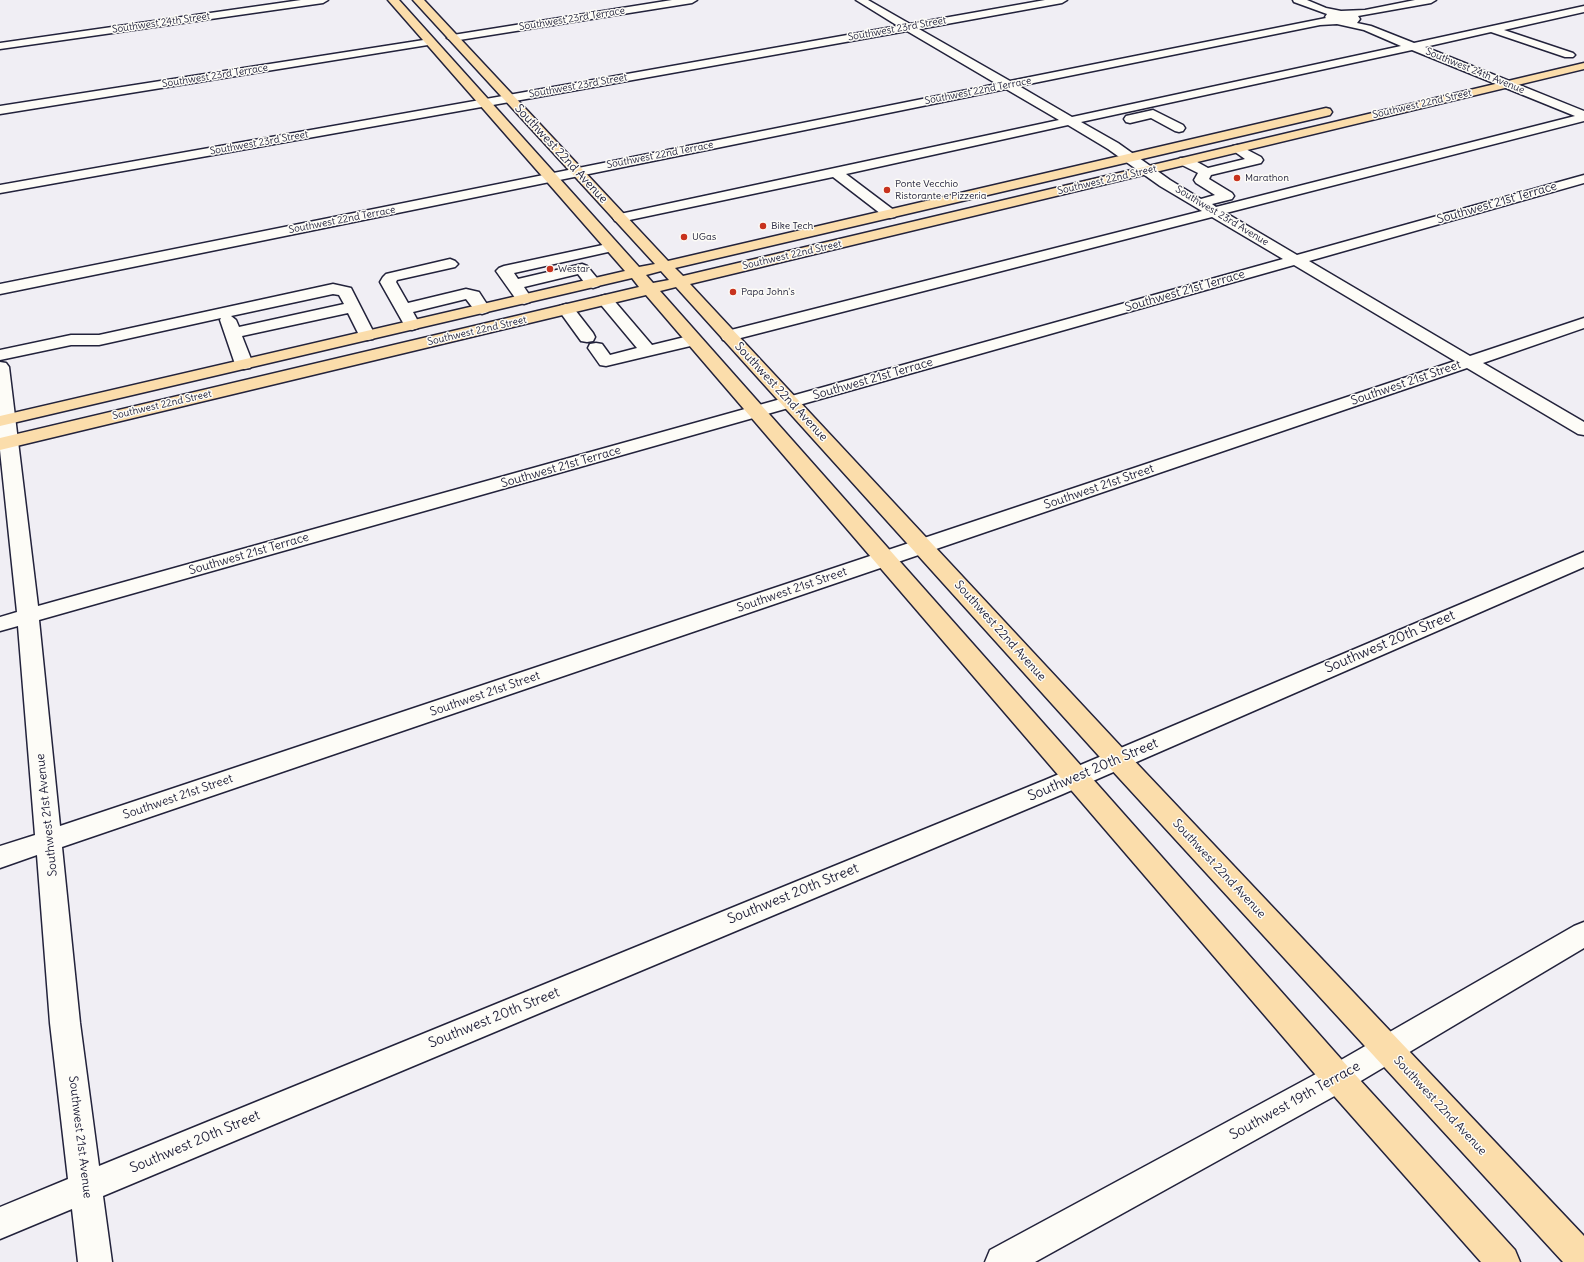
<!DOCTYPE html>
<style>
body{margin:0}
canvas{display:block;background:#f0eef4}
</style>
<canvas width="1584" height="1262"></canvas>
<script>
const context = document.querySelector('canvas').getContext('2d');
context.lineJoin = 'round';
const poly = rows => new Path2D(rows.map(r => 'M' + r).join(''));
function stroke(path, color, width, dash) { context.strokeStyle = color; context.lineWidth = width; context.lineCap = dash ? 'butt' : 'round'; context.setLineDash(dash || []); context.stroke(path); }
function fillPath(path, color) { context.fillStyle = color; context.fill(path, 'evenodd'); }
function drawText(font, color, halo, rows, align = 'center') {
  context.font = font + ' Delius,sans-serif'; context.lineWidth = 3; context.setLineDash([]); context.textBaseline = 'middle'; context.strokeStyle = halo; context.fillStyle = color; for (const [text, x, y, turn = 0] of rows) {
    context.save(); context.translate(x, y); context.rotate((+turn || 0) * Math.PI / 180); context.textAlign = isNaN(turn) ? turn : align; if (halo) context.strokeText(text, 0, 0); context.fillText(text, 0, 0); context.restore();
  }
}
const minor = poly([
 [301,0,328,0,323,3,0,49,0,43,301,0],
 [672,0,697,0,692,3,453,41,447,38,453,35,672,0],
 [856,0,868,0,910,24,1045,0,1067,0,1062,3,919,29,1010,81,1326,18,1325,17,1327,14,1294,2,1293,0,1307,0,1326,8,1341,11,1365,10,1415,0,1436,0,1431,3,1358,16,1360,19,1357,23,1371,26,1414,43,1584,6,1584,12,1504,30,1573,53,1575,55,1573,57,1565,57,1491,32,1425,47,1584,111,1584,121,1226,213,1297,255,1584,175,1584,183,1309,261,1470,356,1584,318,1584,328,1483,363,1584,422,1584,435,1578,434,1467,368,62,847,80,1023,99,1166,1045,780,1584,552,1584,567,1063,794,103,1196,112,1262,78,1262,72,1209,0,1239,0,1207,68,1179,50,1023,37,855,0,868,0,846,35,835,18,626,0,631,0,617,17,612,0,450,0,362,6,363,9,367,38,606,1283,259,1212,217,729,341,723,340,721,336,723,332,1202,211,1160,186,1108,149,1068,125,846,174,895,211,897,214,895,217,890,218,885,217,833,177,620,222,615,221,613,218,615,215,620,214,1059,120,1006,89,0,294,0,284,997,84,907,31,0,193,0,185,898,26,856,0],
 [1337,24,1364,30,1401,46,1072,117,1019,86,1320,25,1337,24],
 [1412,50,1575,116,1216,207,1212,204,1232,199,1234,196,1232,193,1209,179,1211,175,1261,163,1263,160,1261,157,1238,145,1233,146,1231,149,1245,159,1208,168,1190,158,1180,158,1178,161,1180,164,1198,173,1194,180,1196,183,1215,195,1201,199,1170,180,1118,143,1081,122,1412,50],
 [1294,265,1455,361,60,826,39,620,1294,265],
 [430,39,434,40,436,42,434,44,0,114,0,106,430,39],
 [1153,110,1183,125,1185,128,1183,131,1179,132,1175,131,1151,118,1130,123,1126,122,1124,119,1126,116,1153,110],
 [612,243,617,244,619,247,617,250,514,273,518,279,582,264,587,266,601,283,599,286,593,288,587,286,578,274,524,287,532,299,530,302,524,304,518,302,496,271,499,268,504,266,612,243],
 [450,259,455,261,458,264,455,267,397,280,396,282,408,303,466,289,479,292,490,309,488,312,482,314,476,312,466,299,413,312,420,325,418,328,412,330,406,328,380,282,383,277,386,274,450,259],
 [333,284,351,288,375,335,373,339,367,340,361,339,348,313,242,336,253,364,250,368,244,369,238,368,235,364,220,320,221,318,99,345,71,345,0,360,0,350,71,335,99,335,333,284],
 [333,294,339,295,344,304,239,327,236,320,231,316,333,294],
 [605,295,611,297,652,345,693,335,699,336,701,340,699,344,648,356,606,366,600,365,588,348,590,344,596,343,602,344,610,355,637,348,597,300,599,297,605,295],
 [566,304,572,306,593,333,595,337,593,341,587,342,581,341,560,312,558,309,560,306,566,304],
 [1584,922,1584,948,1349,1088,1035,1262,985,1262,990,1250,1327,1068,1574,926,1584,922]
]);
const major = poly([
 [388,0,399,0,639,267,655,264,413,0,424,0,668,261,1326,108,1330,109,1332,112,1330,115,1326,116,675,268,683,276,1584,63,1584,69,690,284,1126,752,1584,1236,1584,1262,1563,1262,1108,766,676,287,660,291,1349,1068,1515,1250,1520,1262,1481,1262,1327,1088,646,295,0,450,0,438,639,287,632,278,0,426,0,416,625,271,388,0],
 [661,271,669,280,653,283,646,275,661,271]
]);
const markers = [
 [1237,178,4,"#c8321e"],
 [887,190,4,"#c8321e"],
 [763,226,4,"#c8321e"],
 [684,237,4,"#c8321e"],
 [550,269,4,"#c8321e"],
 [733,292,4,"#c8321e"]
];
const farStreetnames = [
 ["Southwest 23rd Terrace",572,19,-9],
 ["Southwest 24th Street",161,23,-8],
 ["Southwest 23rd Street",897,29,-10],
 ["Southwest 24th Avenue",1475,71,22],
 ["Southwest 23rd Terrace",215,76,-9],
 ["Southwest 23rd Street",578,86,-10],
 ["Southwest 22nd Terrace",978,91,-11],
 ["Southwest 22nd Street",1422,104,-13],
 ["Southwest 23rd Street",259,143,-10],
 ["Southwest 22nd Terrace",660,155,-11],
 ["Southwest 22nd Street",1107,180,-13],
 ["Southwest 23rd Avenue",1222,216,31],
 ["Southwest 22nd Terrace",342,220,-11],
 ["Southwest 22nd Street",792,255,-13],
 ["Southwest 22nd Street",477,331,-13],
 ["Southwest 22nd Street",162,405,-13]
];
const farPoinames = [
 ["Marathon",1245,178],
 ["Ponte Vecchio",895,184],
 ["Ristorante e Pizzeria",895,196],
 ["Bike Tech",771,226],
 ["UGas",692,237],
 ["Westar",558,269],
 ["Papa John's",741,292]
];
const streetNames = [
 ["Southwest 22nd Avenue",561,154,47],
 ["Southwest 21st Terrace",1497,203,-16],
 ["Southwest 21st Terrace",1185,291,-16],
 ["Southwest 21st Terrace",873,379,-16],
 ["Southwest 21st Street",1406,383,-19],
 ["Southwest 22nd Avenue",781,392,47],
 ["Southwest 21st Terrace",561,467,-16],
 ["Southwest 21st Street",1099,487,-19],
 ["Southwest 21st Terrace",249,554,-16],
 ["Southwest 21st Street",792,590,-19],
 ["Southwest 22nd Avenue",1000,631,48],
 ["Southwest 21st Street",485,694,-19],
 ["Southwest 21st Street",178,797,-19],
 ["Southwest 21st Avenue",47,815,-96],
 ["Southwest 22nd Avenue",1219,869,47],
 ["Southwest 22nd Avenue",1440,1106,47],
 ["Southwest 21st Avenue",80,1137,83]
];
const nearStreetnames = [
 ["Southwest 20th Street",1390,642,-23],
 ["Southwest 20th Street",1093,770,-23],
 ["Southwest 20th Street",793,894,-22],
 ["Southwest 20th Street",494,1018,-22],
 ["Southwest 19th Terrace",1295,1101,-29],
 ["Southwest 20th Street",195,1142,-23]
];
stroke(minor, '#22223b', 3);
stroke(major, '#22223b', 3);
fillPath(minor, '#fdfcf7');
fillPath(major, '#fbddab');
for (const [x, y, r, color] of markers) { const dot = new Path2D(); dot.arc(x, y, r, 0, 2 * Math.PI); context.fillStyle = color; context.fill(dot); stroke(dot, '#fdfcf7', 1.5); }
drawText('10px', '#22223b', '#fdfcf7', farStreetnames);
drawText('10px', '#22223b', '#fdfcf7', farPoinames, 'left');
drawText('12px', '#22223b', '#fdfcf7', streetNames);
drawText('14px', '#22223b', '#fdfcf7', nearStreetnames);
</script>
